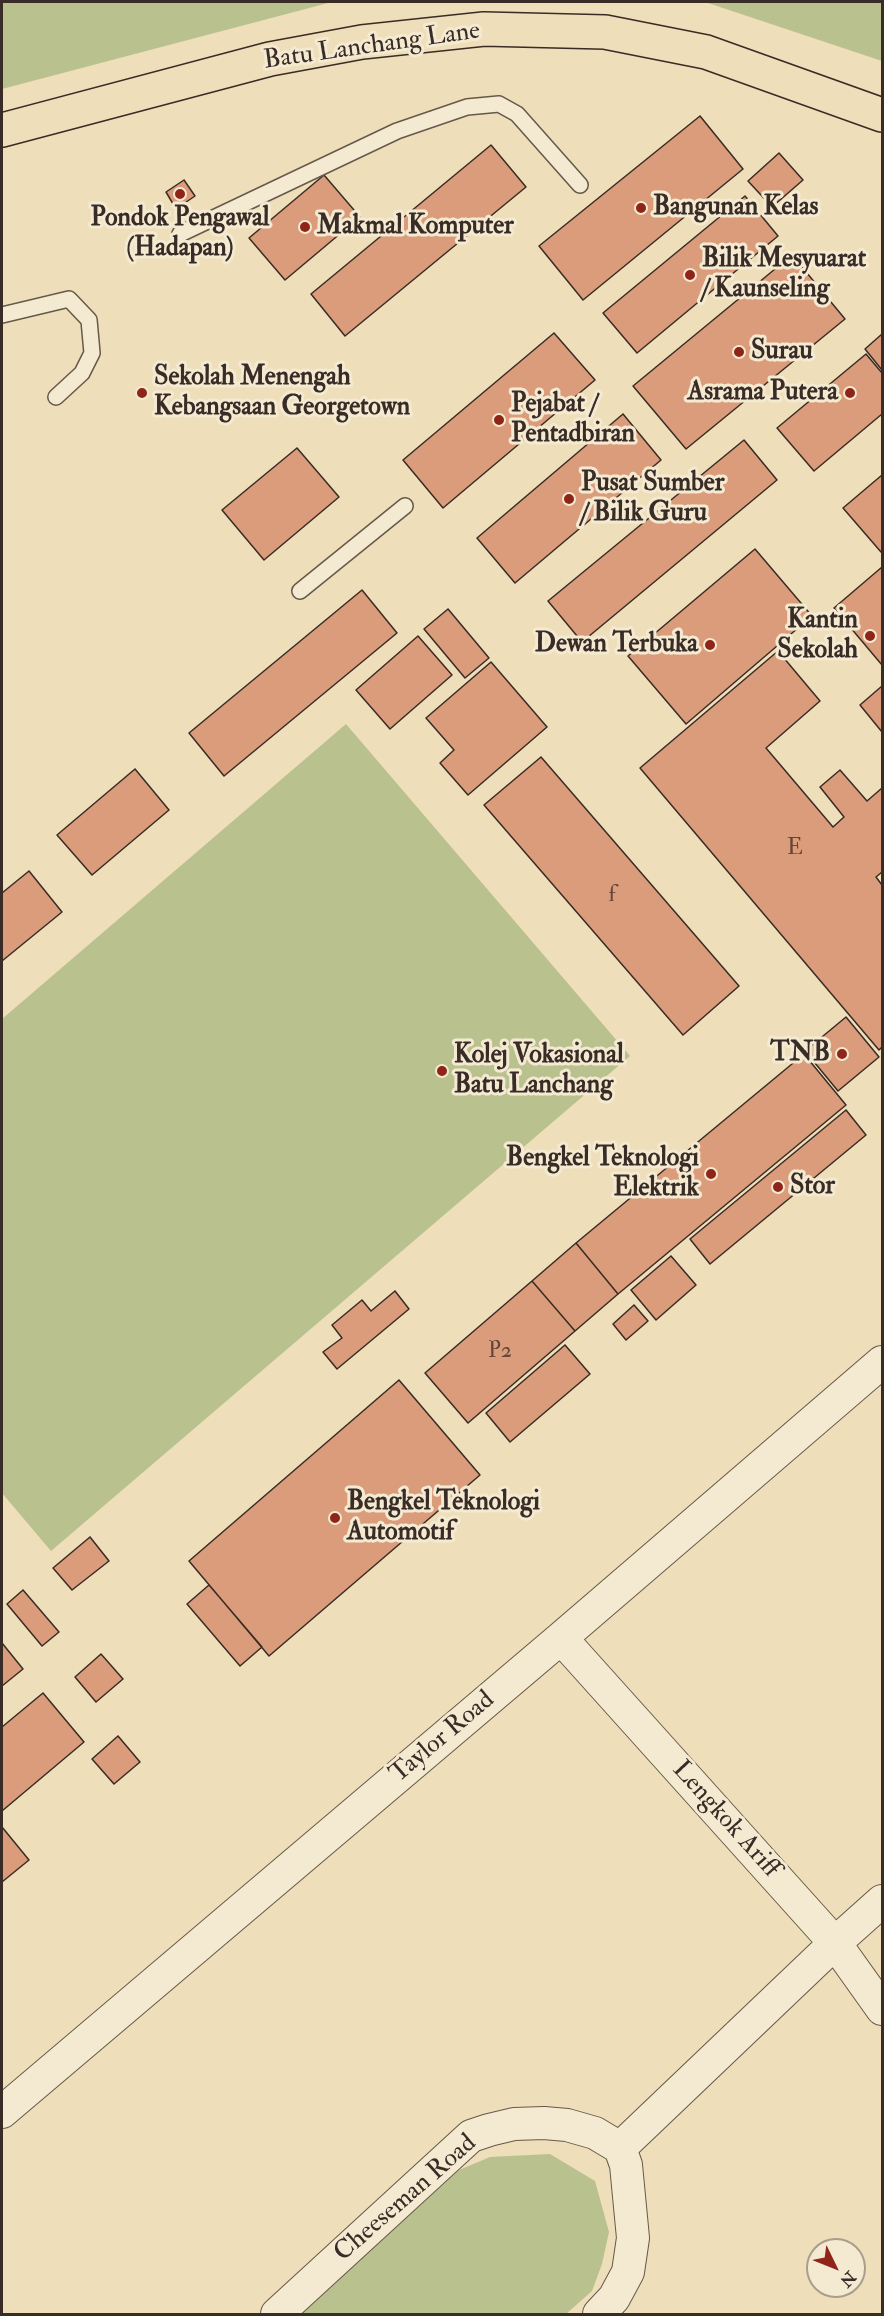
<!DOCTYPE html>
<style>
body{margin:0}
#map{position:relative;width:884px;height:2316px;overflow:hidden;background:#eedeb9;font-family:"IM FELL Double Pica",serif}
canvas{display:block}
.frame{position:absolute;inset:0;border:3px solid #392b25;pointer-events:none}
.north{position:absolute;left:806px;top:2238px;width:60px;height:60px;box-sizing:border-box;background:#f4ead2;border:2px solid #a99e8d;border-radius:50%;rotate:133deg;font-size:16px;font-weight:700;line-height:24px;text-align:center;color:#392b25}
.north::after{content:'';display:block;margin:auto;width:21px;height:27px;background:#8f2418;clip-path:polygon(50% 0,100% 100%,50% 72%,0 100%)}
</style>
<div id="map">
<canvas width="884" height="2316"></canvas>
<div class="frame"></div>
<div class="north">N</div>
</div>
<script>
const context = document.querySelector('canvas').getContext('2d');
context.lineJoin = 'round';
function fillPath(path, color) { context.fillStyle = color; context.fill(path, 'evenodd'); }
const poly = rows => new Path2D(rows.map(r => 'M' + r).join(''));
function stroke(path, color, width, dash) { context.strokeStyle = color; context.lineWidth = width; context.lineCap = dash ? 'butt' : 'round'; context.setLineDash(dash || []); context.stroke(path); }
function drawText(font, color, halo, rows, align = 'center') {
  context.font = font + ' "IM FELL Double Pica",serif'; context.lineWidth = 6; context.setLineDash([]); context.textBaseline = 'middle'; context.strokeStyle = halo; context.fillStyle = color; for (const [text, x, y, turn = 0] of rows) {
    context.save(); context.translate(x, y); context.rotate((+turn || 0) * Math.PI / 180); context.textAlign = isNaN(turn) ? turn : align; if (halo) context.strokeText(text, 0, 0); context.fillText(text, 0, 0); context.restore();
  }
}
const green = poly([
 [2,2,332,2,2,89],
 [705,2,882,2,882,61],
 [346,724,630,1056,51,1551,2,1493,2,1019],
 [550,2154,595,2181,609,2232,602,2264,592,2291,566,2314,301,2314,459,2170,490,2157]
]);
const building = poly([
 [700,116,743,169,583,300,539,246,700,116],
 [491,145,526,187,345,336,311,294,491,145],
 [779,153,803,180,772,207,748,181,779,153],
 [324,175,360,217,285,280,249,238,324,175],
 [184,180,195,196,176,209,166,192,184,180],
 [745,196,778,236,637,353,603,313,745,196],
 [792,255,845,319,686,449,633,386,792,255],
 [554,333,595,380,443,508,403,460,554,333],
 [882,334,882,370,865,349,882,334],
 [866,354,882,373,882,414,814,471,777,428,866,354],
 [623,414,661,460,515,583,477,538,623,414],
 [744,440,777,480,582,642,548,601,744,440],
 [297,448,339,497,264,560,222,510,297,448],
 [882,475,882,551,881,552,843,508,882,475],
 [755,549,812,616,686,724,628,656,755,549],
 [882,567,882,665,834,608,882,567],
 [362,590,397,633,224,776,189,733,362,590],
 [448,609,489,658,465,678,424,629,448,609],
 [418,636,452,675,390,729,356,690,418,636],
 [778,651,820,701,766,748,833,827,844,817,820,787,840,770,867,801,882,788,882,872,876,877,882,885,882,1047,879,1050,640,768,778,651],
 [491,662,547,727,468,795,440,763,454,750,426,718,491,662],
 [882,686,882,732,860,705,882,686],
 [541,757,739,986,683,1035,484,805,541,757],
 [135,769,169,810,92,875,57,835,135,769],
 [29,871,62,912,2,961,2,893,29,871],
 [846,1017,879,1057,838,1091,805,1051,846,1017],
 [804,1054,846,1105,618,1294,576,1243,804,1054],
 [846,1110,866,1135,710,1264,690,1239,846,1110],
 [576,1243,618,1294,575,1331,532,1281,576,1243],
 [671,1256,696,1285,656,1320,631,1290,671,1256],
 [532,1281,575,1331,468,1423,425,1373,532,1281],
 [395,1291,409,1309,337,1369,323,1352,342,1338,332,1325,362,1300,371,1311,395,1291],
 [634,1305,648,1321,626,1340,613,1324,634,1305],
 [565,1345,590,1374,510,1442,486,1413,565,1345],
 [399,1380,480,1475,269,1656,189,1561,399,1380],
 [90,1537,109,1561,72,1590,53,1568,90,1537],
 [209,1585,262,1647,240,1666,187,1604,209,1585],
 [23,1590,59,1632,42,1646,7,1604,23,1590],
 [2,1643,23,1669,2,1686,2,1643],
 [101,1654,123,1679,96,1702,75,1677,101,1654],
 [43,1693,84,1742,2,1811,2,1727,43,1693],
 [118,1736,140,1762,114,1784,92,1759,118,1736],
 [2,1827,29,1860,2,1882,2,1827]
]);
const service = poly([
 [180,234,397,131,467,107,499,104,517,114,580,185],
 [2,315,69,299,89,320,92,353,82,373,56,397],
 [300,591,405,506]
]);
const minor = poly([
 [561,1638,835,1943,882,2009],
 [2,2112,561,1638,882,1362],
 [620,2148,835,1943,882,1901],
 [277,2314,471,2136,489,2130,514,2124,544,2123,567,2125,595,2133,620,2148,626,2165,633,2238,628,2272,614,2298,599,2314]
]);
const primary = poly([
 [2,130,270,59,362,42,484,29,605,32,706,52,882,115]
]);
const markers = [
 [180,194,6,"#8f2418"],
 [641,208,6,"#8f2418"],
 [305,227,6,"#8f2418"],
 [690,275,6,"#8f2418"],
 [739,352,6,"#8f2418"],
 [142,393,6,"#8f2418"],
 [850,393,6,"#8f2418"],
 [499,420,6,"#8f2418"],
 [569,499,6,"#8f2418"],
 [870,636,6,"#8f2418"],
 [710,645,6,"#8f2418"],
 [842,1054,6,"#8f2418"],
 [442,1071,6,"#8f2418"],
 [711,1174,6,"#8f2418"],
 [778,1187,6,"#8f2418"],
 [335,1518,6,"#8f2418"]
];
const numberNames = [
 ["E",795,849],
 ["f",612,896],
 ["P2",500,1352]
];
const streetNames = [
 ["Batu Lanchang Lane",372,47,-8],
 ["Taylor Road",443,1738,-40],
 ["Lengkok Ariff",725,1820,48],
 ["Cheeseman Road",406,2199,-41]
];
const poiNames = [
 ["Bangunan Kelas",653,208],
 ["Pondok Pengawal",180,219,"center"],
 ["(Hadapan)",180,249,"center"],
 ["Makmal Komputer",317,227],
 ["Bilik Mesyuarat",702,260],
 ["/ Kaunseling",702,290],
 ["Surau",751,352],
 ["Sekolah Menengah",154,378],
 ["Kebangsaan Georgetown",154,408],
 ["Asrama Putera",838,393,"right"],
 ["Pejabat /",511,405],
 ["Pentadbiran",511,435],
 ["Pusat Sumber",581,484],
 ["/ Bilik Guru",581,514],
 ["Kantin",858,621,"right"],
 ["Sekolah",858,651,"right"],
 ["Dewan Terbuka",698,645,"right"],
 ["TNB",830,1054,"right"],
 ["Kolej Vokasional",454,1056],
 ["Batu Lanchang",454,1086],
 ["Bengkel Teknologi",699,1159,"right"],
 ["Elektrik",699,1189,"right"],
 ["Stor",790,1187],
 ["Bengkel Teknologi",347,1503],
 ["Automotif",347,1533]
];
fillPath(green, '#b9c18f');
fillPath(building, '#db9c7b');
stroke(building, '#392b25', 1.5);
stroke(service, '#66584a', 18);
stroke(minor, '#66584a', 34);
stroke(primary, '#392b25', 36);
stroke(service, '#f4ead2', 15);
stroke(minor, '#f4ead2', 32);
stroke(primary, '#eedeb9', 33);
for (const [x, y, r, color] of markers) { const dot = new Path2D(); dot.arc(x, y, r, 0, 2 * Math.PI); context.fillStyle = color; context.fill(dot); stroke(dot, '#f4ead2', 2); }
drawText('22px', '#62473a', null, numberNames);
drawText('26px', '#392b25', '#f4ead2', streetNames);
drawText('bold 26px', '#392b25', '#f4ead2', poiNames, 'left');
</script>
